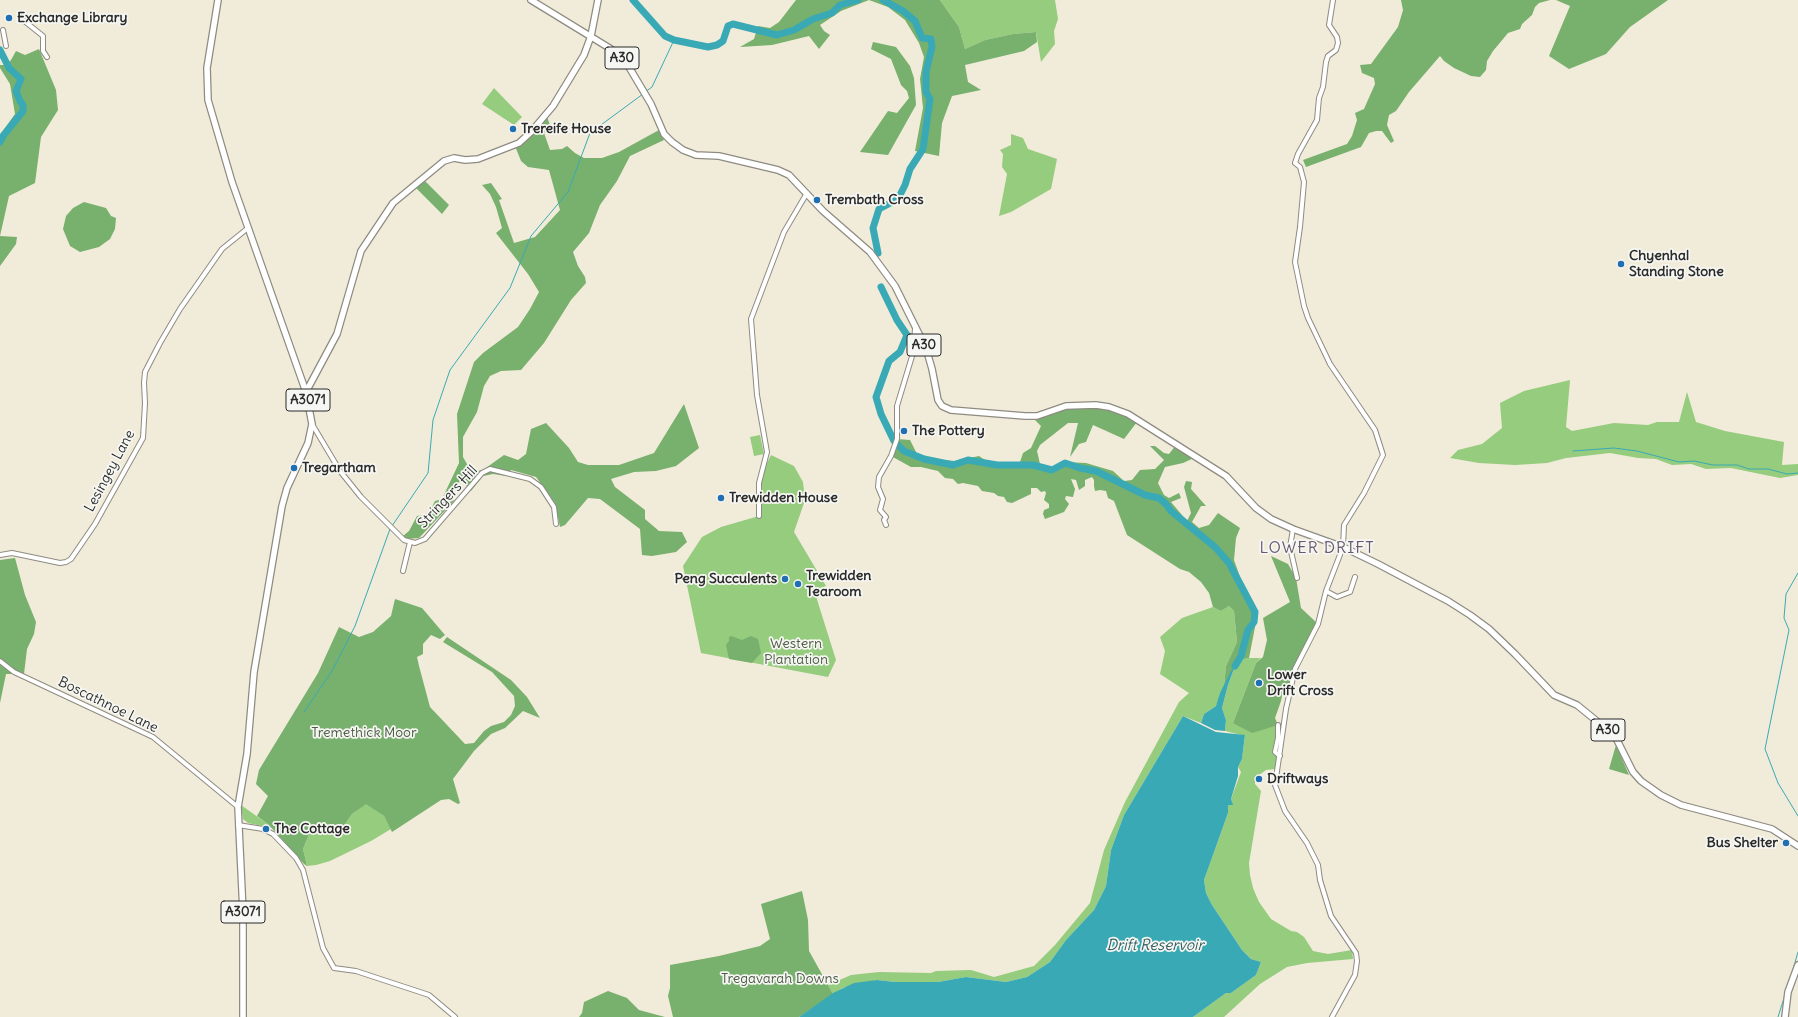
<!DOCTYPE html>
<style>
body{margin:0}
canvas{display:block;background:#f1ebd9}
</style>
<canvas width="1798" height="1017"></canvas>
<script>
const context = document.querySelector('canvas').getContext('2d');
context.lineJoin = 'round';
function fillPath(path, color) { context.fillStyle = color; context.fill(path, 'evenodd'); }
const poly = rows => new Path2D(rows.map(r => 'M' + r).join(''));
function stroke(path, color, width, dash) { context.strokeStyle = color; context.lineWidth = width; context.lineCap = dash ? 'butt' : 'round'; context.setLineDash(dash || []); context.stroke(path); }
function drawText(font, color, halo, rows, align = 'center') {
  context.font = font + ' Delius,sans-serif'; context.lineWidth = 3.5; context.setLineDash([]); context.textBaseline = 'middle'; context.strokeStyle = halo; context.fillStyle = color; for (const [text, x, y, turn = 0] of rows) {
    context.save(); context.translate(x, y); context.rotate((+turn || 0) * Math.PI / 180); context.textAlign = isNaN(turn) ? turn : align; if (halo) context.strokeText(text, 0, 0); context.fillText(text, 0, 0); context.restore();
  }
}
const green = poly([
 [940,0,1055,0,1058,19,1054,31,1055,44,1041,62,1036,32,1013,34,985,40,965,49,959,27],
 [494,88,522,117,514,125,482,104],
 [1011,134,1023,138,1028,149,1057,159,1051,189,1011,212,999,216,1007,174,1002,167,1003,154,1000,150,1011,145],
 [1570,380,1566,427,1572,431,1614,423,1648,425,1657,422,1679,422,1687,392,1696,422,1725,431,1784,442,1782,465,1798,464,1798,475,1780,478,1731,468,1706,469,1691,464,1672,465,1656,459,1638,458,1610,453,1566,458,1547,463,1515,465,1479,463,1450,458,1458,450,1482,444,1502,428,1500,403,1524,391],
 [760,435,764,454,754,456,750,437],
 [771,455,794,466,803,482,805,500,794,532,826,586,814,590,836,660,828,677,701,653,683,566,702,537,721,527,759,516,760,477],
 [1229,606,1234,611,1237,642,1226,666,1224,686,1216,706,1204,714,1201,723,1183,716,1124,815,1111,850,1106,886,1094,910,1066,940,1050,962,1027,977,1006,982,966,977,938,982,895,982,877,980,843,988,833,994,828,985,851,975,879,972,931,973,936,971,971,970,994,977,1034,966,1055,945,1090,903,1104,850,1125,802,1179,702,1189,693,1160,674,1165,651,1160,637,1182,618,1213,607,1221,611],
 [1249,658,1261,658,1256,663,1233,723,1278,725,1275,754,1277,759,1275,769,1266,770,1255,778,1255,784,1261,791,1249,863,1250,875,1253,888,1259,902,1271,919,1291,931,1297,932,1304,937,1313,951,1328,954,1352,950,1353,959,1307,963,1287,967,1260,984,1224,1017,1193,1017,1226,993,1231,993,1256,975,1261,962,1251,959,1242,950,1212,905,1206,893,1204,880,1228,813,1228,804,1232,805,1231,799,1241,772,1238,767,1242,759,1245,736,1225,731,1226,720,1222,708,1228,685,1235,666,1239,660],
 [366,803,384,816,391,829,371,841,330,861,316,865,307,866,303,849,310,832,331,825,341,830,352,814],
 [241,805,269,825,272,828,248,823,243,819]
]);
const forest = poly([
 [796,0,940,0,959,27,965,49,985,40,1013,34,1036,32,1037,42,1024,51,965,65,968,82,981,90,952,96,942,123,939,156,915,151,923,108,920,79,924,57,919,43,905,20,888,7,869,0,841,11,820,25,824,31,830,35,819,49,809,36,772,45,740,47,754,39,758,26,770,28,779,22],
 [1401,0,1550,0,1539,3,1535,7,1532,15,1522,24,1520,29,1508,33,1493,51,1487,61,1486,70,1480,77,1471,76,1454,68,1444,61,1440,56,1409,92,1396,111,1389,115,1387,125,1394,141,1391,143,1382,131,1376,131,1369,133,1361,147,1306,167,1303,160,1347,144,1352,136,1357,120,1355,113,1364,109,1375,84,1374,78,1362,73,1360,65,1371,64,1398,27,1403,10],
 [1556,0,1668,0,1630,27,1606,54,1569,69,1549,56,1570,6],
 [873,42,896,47,910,66,914,78,916,105,888,155,860,152,888,111,897,113,909,98,907,91,901,85,891,59,871,49],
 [39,49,56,90,58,110,41,137,35,183,9,196,0,236,17,237,16,244,0,266,0,135,15,114,10,84,0,68,0,65,6,65,11,60,16,51,25,55],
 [547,117,550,125,544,133,550,150,562,149,567,146,575,153,584,158,602,158,619,152,659,130,664,140,630,156,617,181,600,205,589,233,573,252,578,266,585,277,586,283,571,300,544,343,521,370,501,371,490,376,484,386,477,412,463,437,463,457,468,466,477,471,483,470,504,455,518,460,526,454,531,429,546,423,569,448,578,462,588,465,619,465,654,453,684,404,699,448,676,466,656,471,634,472,611,479,615,487,645,510,645,519,659,531,682,532,687,542,676,552,652,556,642,555,640,529,600,499,588,498,565,525,560,527,555,503,536,477,511,470,507,476,493,474,483,476,471,491,461,480,451,493,454,501,419,538,407,539,403,536,409,531,417,516,424,515,430,511,435,501,442,499,459,463,457,414,474,362,483,353,518,327,530,309,539,292,528,274,496,233,502,228,496,207,490,194,482,185,491,183,502,199,499,200,514,243,535,237,560,210,549,170,528,167,521,161,515,146],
 [425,181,449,205,442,214,415,187],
 [84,202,106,208,111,216,116,218,115,229,110,239,99,247,80,252,70,246,63,229,66,216,73,208],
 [1098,407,1126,416,1137,422,1124,439,1093,425,1086,442,1079,444,1070,457,1078,423,1068,423,1040,445,1037,451,1040,464,1053,467,1066,462,1086,463,1113,471,1124,481,1132,480,1140,470,1155,469,1164,460,1150,446,1155,446,1164,453,1169,454,1176,445,1196,457,1183,463,1165,467,1158,483,1164,495,1169,498,1179,493,1181,498,1171,502,1187,521,1191,513,1184,487,1186,481,1192,482,1191,489,1206,506,1201,506,1192,522,1199,528,1209,525,1218,513,1240,528,1236,538,1234,560,1256,622,1249,658,1239,660,1224,686,1226,666,1237,642,1234,611,1229,606,1221,611,1213,607,1209,593,1201,582,1189,572,1180,569,1127,535,1114,501,1108,498,1106,491,1100,490,1095,491,1094,486,1094,480,1092,477,1085,480,1085,486,1079,490,1076,480,1071,479,1075,489,1073,497,1066,496,1065,499,1069,504,1064,512,1045,519,1043,514,1044,510,1049,508,1049,504,1044,500,1046,493,1045,491,1041,492,1037,488,1031,488,1031,494,1012,503,1007,502,1004,497,998,496,994,493,982,491,978,486,963,483,958,484,953,479,945,478,938,471,921,467,911,467,891,456,897,439,910,440,919,458,955,461,979,456,985,460,997,464,1009,464,1020,462,1023,453,1031,448,1041,426,1034,419,1066,408],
 [1271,556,1288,564,1296,578,1301,608,1318,624,1295,669,1292,685,1284,686,1281,701,1275,718,1278,725,1252,733,1233,723,1256,663,1263,657,1267,640,1263,618,1290,602],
 [15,558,25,595,36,622,34,634,27,649,24,674,6,674,0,703,0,560],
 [395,599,422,608,445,635,440,639,431,635,423,644,423,654,417,657,419,666,430,707,465,744,474,743,484,731,491,726,504,722,511,715,515,706,514,696,492,672,443,642,447,637,511,680,527,697,540,718,523,711,505,728,491,734,474,751,453,779,460,803,458,804,449,799,441,800,392,832,384,816,366,804,352,814,341,830,331,825,310,832,303,849,307,866,304,864,269,825,257,816,268,796,256,784,259,770,318,673,339,627,359,637,373,632,391,616],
 [731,636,742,640,751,636,758,639,761,653,752,663,729,659,726,645,729,641,729,637],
 [1616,745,1629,775,1609,769],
 [802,891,808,920,809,951,833,994,799,1017,673,1017,668,996,670,988,670,965,719,956,760,946,770,939,761,904],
 [608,991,627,998,639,1010,665,1017,579,1017,582,1013,584,1002]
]);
const water = poly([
 [1235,666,1228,685,1222,708,1226,720,1225,731,1215,730,1201,723,1204,714,1216,706,1220,693,1231,671],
 [1183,716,1216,732,1245,735,1242,759,1238,767,1238,776,1231,799,1233,805,1228,805,1228,813,1204,880,1206,893,1212,905,1242,950,1251,959,1261,962,1256,975,1231,993,1226,993,1193,1017,799,1017,833,993,854,983,877,980,895,982,938,982,966,977,1006,982,1027,977,1050,962,1066,940,1094,910,1106,886,1111,850,1124,815]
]);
const stream = poly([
 [645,92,652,87,674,40],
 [1573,451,1614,448,1637,451,1679,462,1694,461,1713,465,1737,465,1749,469,1768,469,1787,474,1798,473],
 [392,526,428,473,433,420,450,370,510,288,531,236,568,192,590,133,643,94],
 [1798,573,1786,594,1784,618,1789,630,1765,749,1778,783,1798,816],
 [304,712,332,671,355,626,390,529],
 [1790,980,1798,952],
 [1778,1017,1785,995]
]);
const river = poly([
 [633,0,665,36,674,40,708,47,717,45,723,41,728,26,733,24,777,35,794,30,813,19,832,13,840,5,858,0],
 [0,50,9,68,21,79,16,91,20,101,23,105,23,111,3,136,0,142],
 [878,253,873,228,879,209,898,199,905,185,910,169,923,149,930,99,926,92,926,72,932,47,931,39,922,38,915,21,903,11,883,0],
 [881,287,897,320,907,335,900,352,889,361,876,397,881,414,894,441],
 [897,444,904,451,924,459,953,465,968,460,997,465,1033,465,1052,470,1065,463,1080,468,1096,471,1145,495,1159,498,1166,504,1171,511,1215,547,1229,563,1255,612,1254,622,1248,630,1241,656,1235,666]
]);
const minor = poly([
 [23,20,43,36,43,51,47,57],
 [3,30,6,46],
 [312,424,340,471,361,497,404,540,415,543,425,539,482,473,490,469,530,479,541,487,554,507,556,524],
 [759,516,759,483,767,452,757,395,751,319,784,232,807,193],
 [886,525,884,520,886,517,880,510,883,499,878,487,879,477,891,456,897,439,897,406,913,353,915,329],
 [1293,529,1290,547,1297,578],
 [0,555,12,553,60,563,66,562,71,559,95,524,143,438,145,403,144,383,145,372,160,343,180,309,222,249,248,228],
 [403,571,410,542],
 [1326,591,1337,597,1350,592,1355,577],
 [0,661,14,672,153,737,238,807],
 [1278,725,1278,738,1275,752,1280,756],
 [238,825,263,829,273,834,296,858,303,870,323,948,334,968,356,971,429,995,455,1017],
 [1332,1017,1355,975,1357,961,1356,953,1331,916,1320,880,1318,865,1307,843,1285,811,1275,785,1286,709,1295,669,1318,624,1326,591,1343,547,1344,525,1364,493,1383,455,1375,430,1330,364,1308,318,1304,306,1295,262,1300,227,1304,182,1300,167,1295,163,1298,154,1317,120,1319,98,1323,87,1326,62,1328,56,1336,50,1338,43,1337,37,1329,25,1333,0]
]);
const major = poly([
 [218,0,207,68,208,100,232,182,306,392,312,424,308,443,287,488,282,506,254,672,247,754,238,807,243,912,243,1017],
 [531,0,611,49,626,62,651,104,664,134,672,142,683,150,696,155,719,156,778,170,789,175,823,211,870,252,895,286,926,348,932,369,938,400,942,406,951,410,1025,416,1037,416,1066,406,1096,405,1109,407,1128,414,1226,476,1256,508,1271,519,1293,529,1343,547,1378,564,1448,601,1470,615,1489,629,1515,654,1554,695,1577,705,1609,731,1616,738,1633,772,1641,781,1661,795,1681,805,1772,829,1798,846],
 [306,392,337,334,361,251,393,203,444,161,454,158,465,160,478,159,519,143,531,132,553,106,584,55,591,36,598,0],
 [1785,1017,1788,992,1798,965]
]);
const markers = [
 [9,18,4,"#1f6fb2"],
 [513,129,4,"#1f6fb2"],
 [817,200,4,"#1f6fb2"],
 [1621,264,4,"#1f6fb2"],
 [904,431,4,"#1f6fb2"],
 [294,468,4,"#1f6fb2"],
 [721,498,4,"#1f6fb2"],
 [785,579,4,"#1f6fb2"],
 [798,584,4,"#1f6fb2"],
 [1259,683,4,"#1f6fb2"],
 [1259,779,4,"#1f6fb2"],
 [266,829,4,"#1f6fb2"],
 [1786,843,4,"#1f6fb2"]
];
const shields = [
 [622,58,34],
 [924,345,34],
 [308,400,44],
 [1608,730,34],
 [243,912,44]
];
const shieldNames = [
 ["A30",622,58],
 ["A30",924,345],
 ["A3071",308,400],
 ["A30",1608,730],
 ["A3071",243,912]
];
const poiNames = [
 ["Exchange Library",17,18],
 ["Trereife House",521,129],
 ["Trembath Cross",825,200],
 ["Chyenhal",1629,256],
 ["Standing Stone",1629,272],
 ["The Pottery",912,431],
 ["Tregartham",302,468],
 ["Trewidden House",729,498],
 ["Trewidden",806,576],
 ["Tearoom",806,592],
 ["Peng Succulents",777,579,"right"],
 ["Lower",1267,675],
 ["Drift Cross",1267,691],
 ["Driftways",1267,779],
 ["The Cottage",274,829],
 ["Bus Shelter",1778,843,"right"]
];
const streetNames = [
 ["Lesingey Lane",110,471,-62],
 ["Stringers Hill",448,497,-47],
 ["Boscathnoe Lane",108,705,26]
];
const parkNames = [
 ["Western",796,644],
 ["Plantation",796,660],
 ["Tremethick Moor",364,733],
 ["Tregavarah Downs",780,979]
];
const waterNames = [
 ["Drift Reservoir",1155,946]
];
const quarterNames = [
 ["LOWER DRIFT",1317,548]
];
fillPath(green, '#95cc7e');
fillPath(forest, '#78b06d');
fillPath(water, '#39aab5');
stroke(stream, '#39aab5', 1);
stroke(river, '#39aab5', 7);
stroke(minor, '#8e8b82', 6);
stroke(major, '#8e8b82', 8);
stroke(minor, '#fff', 4);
stroke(major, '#fff', 5.5);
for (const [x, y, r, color] of markers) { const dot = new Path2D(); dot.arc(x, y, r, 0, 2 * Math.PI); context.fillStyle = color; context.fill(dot); stroke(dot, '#f6f6f2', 1.5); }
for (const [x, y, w] of shields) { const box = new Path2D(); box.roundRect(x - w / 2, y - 11, w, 22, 3); context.fillStyle = '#f6f6f2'; context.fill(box); stroke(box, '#2b2b2b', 1); }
drawText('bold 13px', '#2b2b2b', null, shieldNames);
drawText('bold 14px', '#2b2b2b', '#f6f6f2', poiNames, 'left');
drawText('14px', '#2b2b2b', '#f6f6f2', streetNames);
drawText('14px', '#4b5b44', '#f6f6f2', parkNames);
drawText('italic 15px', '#315e62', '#f6f6f2', waterNames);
context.letterSpacing = '1px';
drawText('16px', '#695970', '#f6f6f2', quarterNames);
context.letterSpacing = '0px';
</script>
